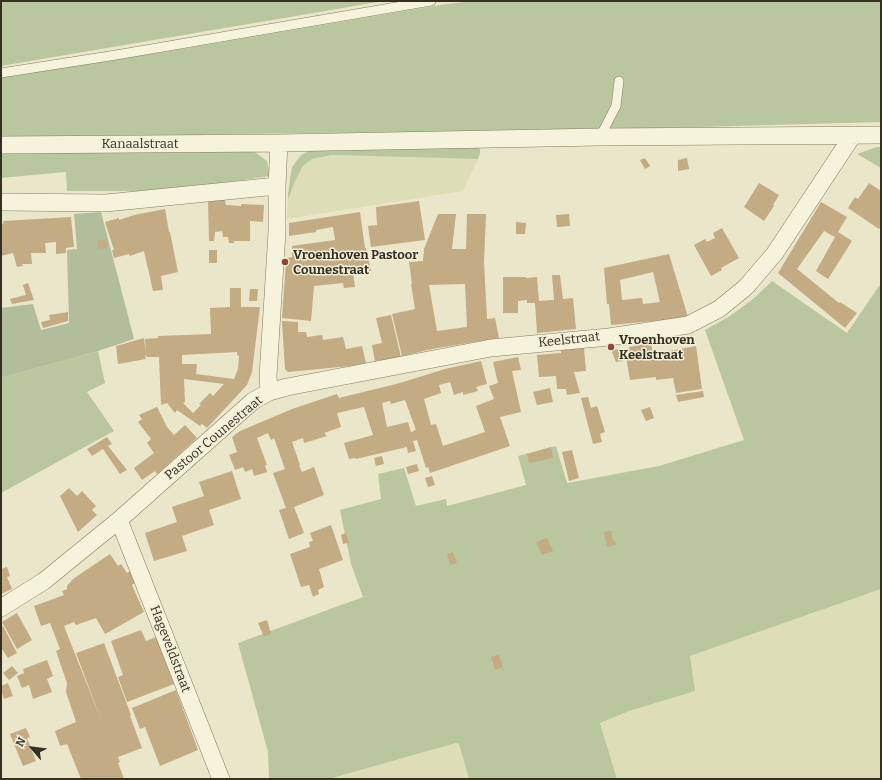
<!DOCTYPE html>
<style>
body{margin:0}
#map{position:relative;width:882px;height:780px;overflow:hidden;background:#eae6c9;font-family:Bitter,serif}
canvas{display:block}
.frame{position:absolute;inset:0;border:2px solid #363022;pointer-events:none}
.north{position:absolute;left:12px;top:728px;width:40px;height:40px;-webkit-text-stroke:3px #f2efd8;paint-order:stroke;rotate:298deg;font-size:11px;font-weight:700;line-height:16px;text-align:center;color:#363022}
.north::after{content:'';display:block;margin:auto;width:14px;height:18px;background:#363022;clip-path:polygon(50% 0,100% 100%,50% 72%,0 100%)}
</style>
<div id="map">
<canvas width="882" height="780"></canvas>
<div class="frame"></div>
<div class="north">N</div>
</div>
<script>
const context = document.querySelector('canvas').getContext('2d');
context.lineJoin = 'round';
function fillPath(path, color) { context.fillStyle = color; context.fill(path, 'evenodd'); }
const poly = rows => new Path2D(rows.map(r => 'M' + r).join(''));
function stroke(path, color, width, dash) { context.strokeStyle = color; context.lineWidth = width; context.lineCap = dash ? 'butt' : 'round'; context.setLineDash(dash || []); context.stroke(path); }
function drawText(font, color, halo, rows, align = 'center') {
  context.font = font + ' Bitter,serif'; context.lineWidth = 3; context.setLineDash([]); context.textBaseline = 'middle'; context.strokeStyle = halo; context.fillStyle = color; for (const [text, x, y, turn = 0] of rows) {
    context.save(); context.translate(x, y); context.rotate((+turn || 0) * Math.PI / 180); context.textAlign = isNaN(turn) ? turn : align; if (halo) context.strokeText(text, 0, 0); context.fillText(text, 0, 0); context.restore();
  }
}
const farmland = poly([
 [332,155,478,159,463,191,287,219,288,200,295,181,303,166,312,159],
 [881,589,881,779,617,779,600,723,629,711,690,656],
 [456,743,459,744,469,779,329,779]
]);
const green = poly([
 [1,1,384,1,1,66],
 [477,1,881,1,881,122,588,130,242,134,1,139,1,77,164,52,446,4],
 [475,146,480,149,480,153,478,159,332,155,312,159,303,166,295,181,288,200,288,193,292,167,301,155,315,148],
 [877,147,881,147,881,168,857,154],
 [252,150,267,161,270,176,170,191,67,191,66,172,1,178,1,154],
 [772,281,847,333,881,283,881,589,690,656,695,691,629,711,600,723,617,779,469,779,459,744,456,743,329,779,269,779,268,752,238,643,363,597,351,564,340,510,381,499,378,474,404,468,416,506,446,499,447,506,526,485,518,456,556,446,567,483,659,466,744,440,705,330,730,316,753,299],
 [98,351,105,383,87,392,114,431,1,493,1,378]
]);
const cemetery = poly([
 [101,212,134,339,98,351,1,378,1,308,33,304,41,330,69,323,67,250,77,249,74,214]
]);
const building = poly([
 [645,158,650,166,645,169,640,160],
 [687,158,689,169,678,171,678,160],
 [759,183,779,195,773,205,774,206,764,221,744,207],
 [869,183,881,191,881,226,879,229,848,208,855,197,858,199],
 [225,200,226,205,241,206,241,204,264,205,263,222,250,221,250,241,234,241,234,243,229,243,228,237,223,237,222,231,215,232,214,241,209,241,208,201],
 [419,201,425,240,371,247,368,226,377,225,376,207],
 [821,202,847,217,838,232,852,241,828,279,816,271,835,237,824,231,797,269,839,303,840,302,857,313,845,328,778,273],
 [165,209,169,232,170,232,178,272,161,276,163,290,153,291,144,251,130,256,129,254,114,258,112,250,114,250,105,222,119,218,119,220,134,215],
 [360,212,365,248,366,248,371,271,353,273,355,287,344,288,343,283,314,286,311,321,282,318,286,261,287,258,292,257,292,246,335,240,333,227,316,230,316,232,289,236,289,223],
 [438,214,456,214,452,249,466,249,467,214,486,214,484,262,487,319,495,318,499,338,437,348,402,356,392,314,415,309,411,284,412,284,409,262,423,261,424,249],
 [465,284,467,327,437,331,429,285],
 [569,214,570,226,557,227,556,215],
 [71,217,74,247,66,248,66,253,56,254,56,242,45,243,46,253,31,253,32,264,22,264,23,266,17,267,13,253,1,256,1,224,4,223,3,221],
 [516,222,526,223,525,234,516,234],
 [722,228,739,258,721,268,722,270,711,276,694,245,705,239,707,242,715,238,713,233],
 [106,239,107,248,99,249,97,241],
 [209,250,217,250,217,263,209,263],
 [669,254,688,317,665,320,611,325,609,304,607,304,604,268],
 [653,272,660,302,643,304,642,298,622,300,620,280],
 [552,275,560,275,563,299,573,298,576,329,537,333,535,303,527,303,527,300,518,301,518,313,503,313,503,277,526,277,526,278,537,277,539,301,554,300],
 [28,283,34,300,12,304,10,299,26,295,23,285],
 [230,288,241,288,241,307,260,307,252,372,247,385,207,428,202,424,200,426,177,410,175,413,167,403,161,405,159,357,147,357,146,355,145,355,146,359,118,364,116,346,144,338,146,353,145,339,158,338,158,336,211,334,210,308,230,307],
 [237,352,237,355,239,356,238,369,234,379,196,374,197,364,182,364,182,355],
 [184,379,224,384,213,396,210,393,199,404,201,405,193,413,183,403,185,402],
 [250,289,258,289,257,301,249,301],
 [68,312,68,321,43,328,41,322,50,320,49,315],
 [391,315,401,357,375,361,372,345,382,343,376,318],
 [282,321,298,322,298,332,306,332,307,337,322,335,323,340,343,337,346,349,362,346,366,363,350,366,288,372,285,369],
 [651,343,653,354,696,346,702,389,676,393,673,378,656,380,656,377,630,380,626,357,630,356,629,347],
 [584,348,586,371,574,372,580,393,567,395,566,389,557,389,556,376,539,377,537,355,561,353,561,350],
 [620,349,623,361,616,362,611,350],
 [518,357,521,370,512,371,521,412,500,417,510,446,430,473,428,467,426,468,417,440,413,441,416,451,408,453,407,447,356,459,355,458,349,459,344,443,373,435,364,407,337,413,341,427,324,433,327,436,304,443,303,438,292,442,300,465,299,465,302,472,314,467,324,495,294,507,304,533,289,539,279,510,286,508,273,473,285,469,274,438,271,440,268,433,257,438,267,465,265,465,267,472,254,476,252,469,245,472,243,467,235,470,229,455,237,452,232,437,240,431,292,409,337,394,339,398,400,383,445,369,481,361,487,384,476,387,478,391,463,395,463,392,454,395,450,382,439,385,441,393,424,399,431,425,436,424,443,446,485,432,476,406,494,399,489,386,498,383,493,362],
 [405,400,416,430,414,430,414,431,411,432,408,422,387,427,382,403,390,401,391,404],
 [550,388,553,402,537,405,533,392],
 [703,391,704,397,678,402,676,395],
 [588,397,591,408,597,406,605,432,600,434,602,442,593,444,581,398],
 [157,407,167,427,174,435,185,425,197,438,157,474,155,471,142,480,134,468,154,453,147,443,151,439,138,422,142,419,139,415],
 [650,407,654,418,646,421,641,410],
 [107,437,112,444,108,446,127,470,120,474,103,449,92,456,87,449],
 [551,447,553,458,529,463,527,454],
 [572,450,579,478,569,481,562,452],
 [382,456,384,464,376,466,374,458],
 [417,464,419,471,408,474,406,467],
 [232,471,241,499,209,510,214,525,182,536,187,551,154,561,145,533,177,522,172,507,204,496,199,482],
 [432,476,435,485,428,487,425,478],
 [69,488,77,496,82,491,96,506,92,510,97,515,78,532,60,496],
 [331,525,343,560,319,569,324,587,318,590,319,594,313,597,309,585,301,587,290,554,310,547,309,542,313,541,310,533],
 [611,531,613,541,615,541,616,545,607,547,604,532],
 [346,533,349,543,343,544,341,535],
 [547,538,553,551,542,555,536,542],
 [453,552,457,563,450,565,447,554],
 [110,554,118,566,121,564,127,573,133,569,138,581,132,585,144,612,105,634,96,618,76,625,74,622,64,626,101,720,76,653,104,643,131,715,130,716,142,748,118,757,120,762,118,763,124,779,81,779,67,744,60,746,55,731,76,722,66,692,67,683,56,651,60,649,50,623,41,626,34,606,64,595,62,591,67,589,67,586,73,579],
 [7,567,10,576,7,577,12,589,1,594,1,569],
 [17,613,32,640,17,649,2,622],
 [267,620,271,634,264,637,258,623],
 [3,626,17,653,8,658,2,649,1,649,1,627],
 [141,630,146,641,156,637,174,684,127,702,118,677,123,675,111,641],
 [499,655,503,667,495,670,491,657],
 [47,660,53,676,47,679,52,692,33,699,29,685,22,688,17,676,24,673,23,669],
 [12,666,18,673,9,680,3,673],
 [8,683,13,696,4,699,1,690,1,686],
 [176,690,198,750,160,766,145,727,140,729,132,708],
 [26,728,30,737,27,738,36,761,23,766,10,734]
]);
const lane = poly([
 [1,73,116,55,431,1],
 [600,137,616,106,619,81]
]);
const street = poly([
 [1,145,279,143,600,137,881,135],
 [1,202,106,203,277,186],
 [269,392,287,387,491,348,609,337,688,325,719,309,746,287,775,253,853,135],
 [119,520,221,779],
 [1,608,44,581,119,520,253,401,269,392,268,376,277,232,277,186,279,143]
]);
const markers = [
 [285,262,4,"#8c4737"],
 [611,347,4,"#8c4737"]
];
const streetNames = [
 ["Kanaalstraat",140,144],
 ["Keelstraat",569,340,-6],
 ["Pastoor Counestraat",214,438,-40],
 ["Hageveldstraat",170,649,69]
];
const poiNames = [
 ["Vroenhoven Pastoor",293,255],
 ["Counestraat",293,270],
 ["Vroenhoven",619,340],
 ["Keelstraat",619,355]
];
fillPath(farmland, '#dddeb8');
fillPath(green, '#bac79e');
fillPath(cemetery, '#b2bd9c');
fillPath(building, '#c3ab84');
stroke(lane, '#847a60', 10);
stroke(street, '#847a60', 18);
stroke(lane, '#f5f3dc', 9);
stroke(street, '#f5f3dc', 17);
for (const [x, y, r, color] of markers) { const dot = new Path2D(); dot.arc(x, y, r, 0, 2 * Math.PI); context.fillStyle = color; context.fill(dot); stroke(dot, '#f2efd8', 1.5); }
drawText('13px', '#363022', '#f2efd8', streetNames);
drawText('bold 13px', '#363022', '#f2efd8', poiNames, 'left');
</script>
